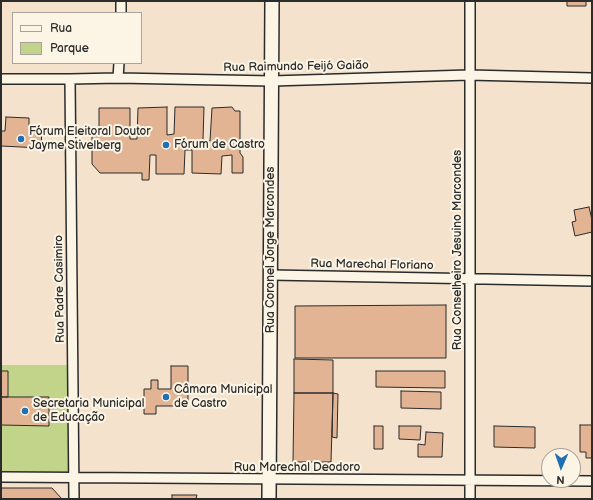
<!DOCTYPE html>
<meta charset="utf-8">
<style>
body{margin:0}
#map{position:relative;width:593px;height:500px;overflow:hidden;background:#f4e2cd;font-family:"Balsamiq Sans",sans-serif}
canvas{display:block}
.frame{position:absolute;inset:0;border:2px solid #2b2b2b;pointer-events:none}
.legend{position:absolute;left:12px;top:12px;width:130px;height:52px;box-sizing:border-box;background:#fcf5e5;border:1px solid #a8a49b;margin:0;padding:5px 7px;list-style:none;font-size:12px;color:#2b2b2b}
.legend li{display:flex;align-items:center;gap:8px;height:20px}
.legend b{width:20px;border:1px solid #a8a49b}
.north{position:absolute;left:541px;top:448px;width:40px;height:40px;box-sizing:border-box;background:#fcf5e5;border:1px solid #a8a49b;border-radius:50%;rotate:182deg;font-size:11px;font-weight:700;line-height:16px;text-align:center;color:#2b2b2b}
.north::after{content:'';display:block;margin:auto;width:14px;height:18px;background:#1f6fb2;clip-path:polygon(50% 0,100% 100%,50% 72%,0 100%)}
</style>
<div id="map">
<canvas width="593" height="500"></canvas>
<div class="frame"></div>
<ul class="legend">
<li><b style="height:5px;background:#fcf5e5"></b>Rua</li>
<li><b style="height:11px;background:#c2d489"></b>Parque</li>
</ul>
<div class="north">N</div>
</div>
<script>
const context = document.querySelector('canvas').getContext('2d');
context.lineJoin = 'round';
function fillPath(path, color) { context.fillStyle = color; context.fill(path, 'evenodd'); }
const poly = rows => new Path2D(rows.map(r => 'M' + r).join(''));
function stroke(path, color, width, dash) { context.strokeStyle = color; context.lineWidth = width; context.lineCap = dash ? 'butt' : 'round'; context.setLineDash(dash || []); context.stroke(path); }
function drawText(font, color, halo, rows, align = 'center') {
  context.font = font + ' "Balsamiq Sans",sans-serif'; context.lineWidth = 4; context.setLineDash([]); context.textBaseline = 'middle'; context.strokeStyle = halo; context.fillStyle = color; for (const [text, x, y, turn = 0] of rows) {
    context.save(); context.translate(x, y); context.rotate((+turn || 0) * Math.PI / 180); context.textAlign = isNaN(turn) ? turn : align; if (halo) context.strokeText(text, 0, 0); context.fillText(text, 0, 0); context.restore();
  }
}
const green = poly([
 [1,365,71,365,71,475,1,475]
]);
const building = poly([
 [567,1,586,1,586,6,567,6,567,1],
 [167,107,167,135,174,134,175,107,204,107,203,140,210,141,212,108,232,107,235,111,240,111,240,153,243,157,243,173,232,173,232,155,222,156,221,174,192,173,192,150,185,150,184,174,156,174,156,155,150,155,149,180,142,180,142,173,100,173,92,164,92,137,99,130,99,108,130,108,130,139,137,139,138,108,167,107],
 [6,117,29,118,29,127,42,128,41,148,1,146,1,131,5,131,6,117],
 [589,207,592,220,592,232,575,236,572,222,576,221,574,210,589,207],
 [446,305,446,358,295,358,295,306,446,305],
 [294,359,333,360,333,393,294,393,294,359],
 [171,366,188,366,188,406,156,406,156,414,144,414,144,389,151,389,151,380,158,380,158,389,171,389,171,366],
 [1,371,8,371,8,397,1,397,1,371],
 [376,371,445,371,445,388,376,387,376,371],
 [401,391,441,392,441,409,401,408,401,391],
 [294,393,333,393,331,462,293,462,294,393],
 [333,393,338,394,337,438,332,437,333,393],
 [1,397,49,397,49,426,1,425,1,397],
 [580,425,592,425,592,458,586,458,586,452,580,452,580,425],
 [374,426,383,426,383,449,374,449,374,426],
 [399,426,421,426,420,440,399,439,399,426],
 [494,426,535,427,535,448,494,447,494,426],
 [426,432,443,433,442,457,418,457,418,444,425,445,426,432],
 [1,488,52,488,62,499,1,499,1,488],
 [172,495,197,495,196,499,172,499,172,495]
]);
const street = poly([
 [470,1,470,499],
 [121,13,121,1],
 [118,78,119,63],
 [1,79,70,79,118,78,272,81,469,75,592,78],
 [70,79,74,499],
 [271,275,592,281],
 [1,477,592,481]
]);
const secondary = poly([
 [269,499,272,1]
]);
const markers = [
 [21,139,4,"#1f6fb2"],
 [166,145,4,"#1f6fb2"],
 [166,397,4,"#1f6fb2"],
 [25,411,4,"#1f6fb2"]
];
const streetNames = [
 ["Rua Raimundo Feijó Gaião",296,67,-1],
 ["Rua Coronel Jorge Marcondes",271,250,-90],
 ["Rua Conselheiro Jesuino Marcondes",458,250,-90],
 ["Rua Marechal Floriano",372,265,1],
 ["Rua Padre Casimiro",60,289,-91],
 ["Rua Marechal Deodoro",297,468]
];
const poiNames = [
 ["Fórum Eleitoral Doutor",29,132],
 ["Jayme Stivelberg",29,146],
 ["Fórum de Castro",174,145],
 ["Câmara Municipal",174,390],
 ["de Castro",174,404],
 ["Secretaria Municipal",33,404],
 ["de Educação",33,418]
];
fillPath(green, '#c2d489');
fillPath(building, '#e3b494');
stroke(building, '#2b2b2b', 1);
stroke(street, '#2b2b2b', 12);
stroke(secondary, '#2b2b2b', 16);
stroke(street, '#fcf5e5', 9);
stroke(secondary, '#fcf5e5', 13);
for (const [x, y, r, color] of markers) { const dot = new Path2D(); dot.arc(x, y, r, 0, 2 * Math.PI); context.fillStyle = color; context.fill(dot); stroke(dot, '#fcf5e5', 1.5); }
drawText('12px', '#2b2b2b', '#fcf5e5', streetNames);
drawText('12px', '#2b2b2b', '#fcf5e5', poiNames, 'left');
</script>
